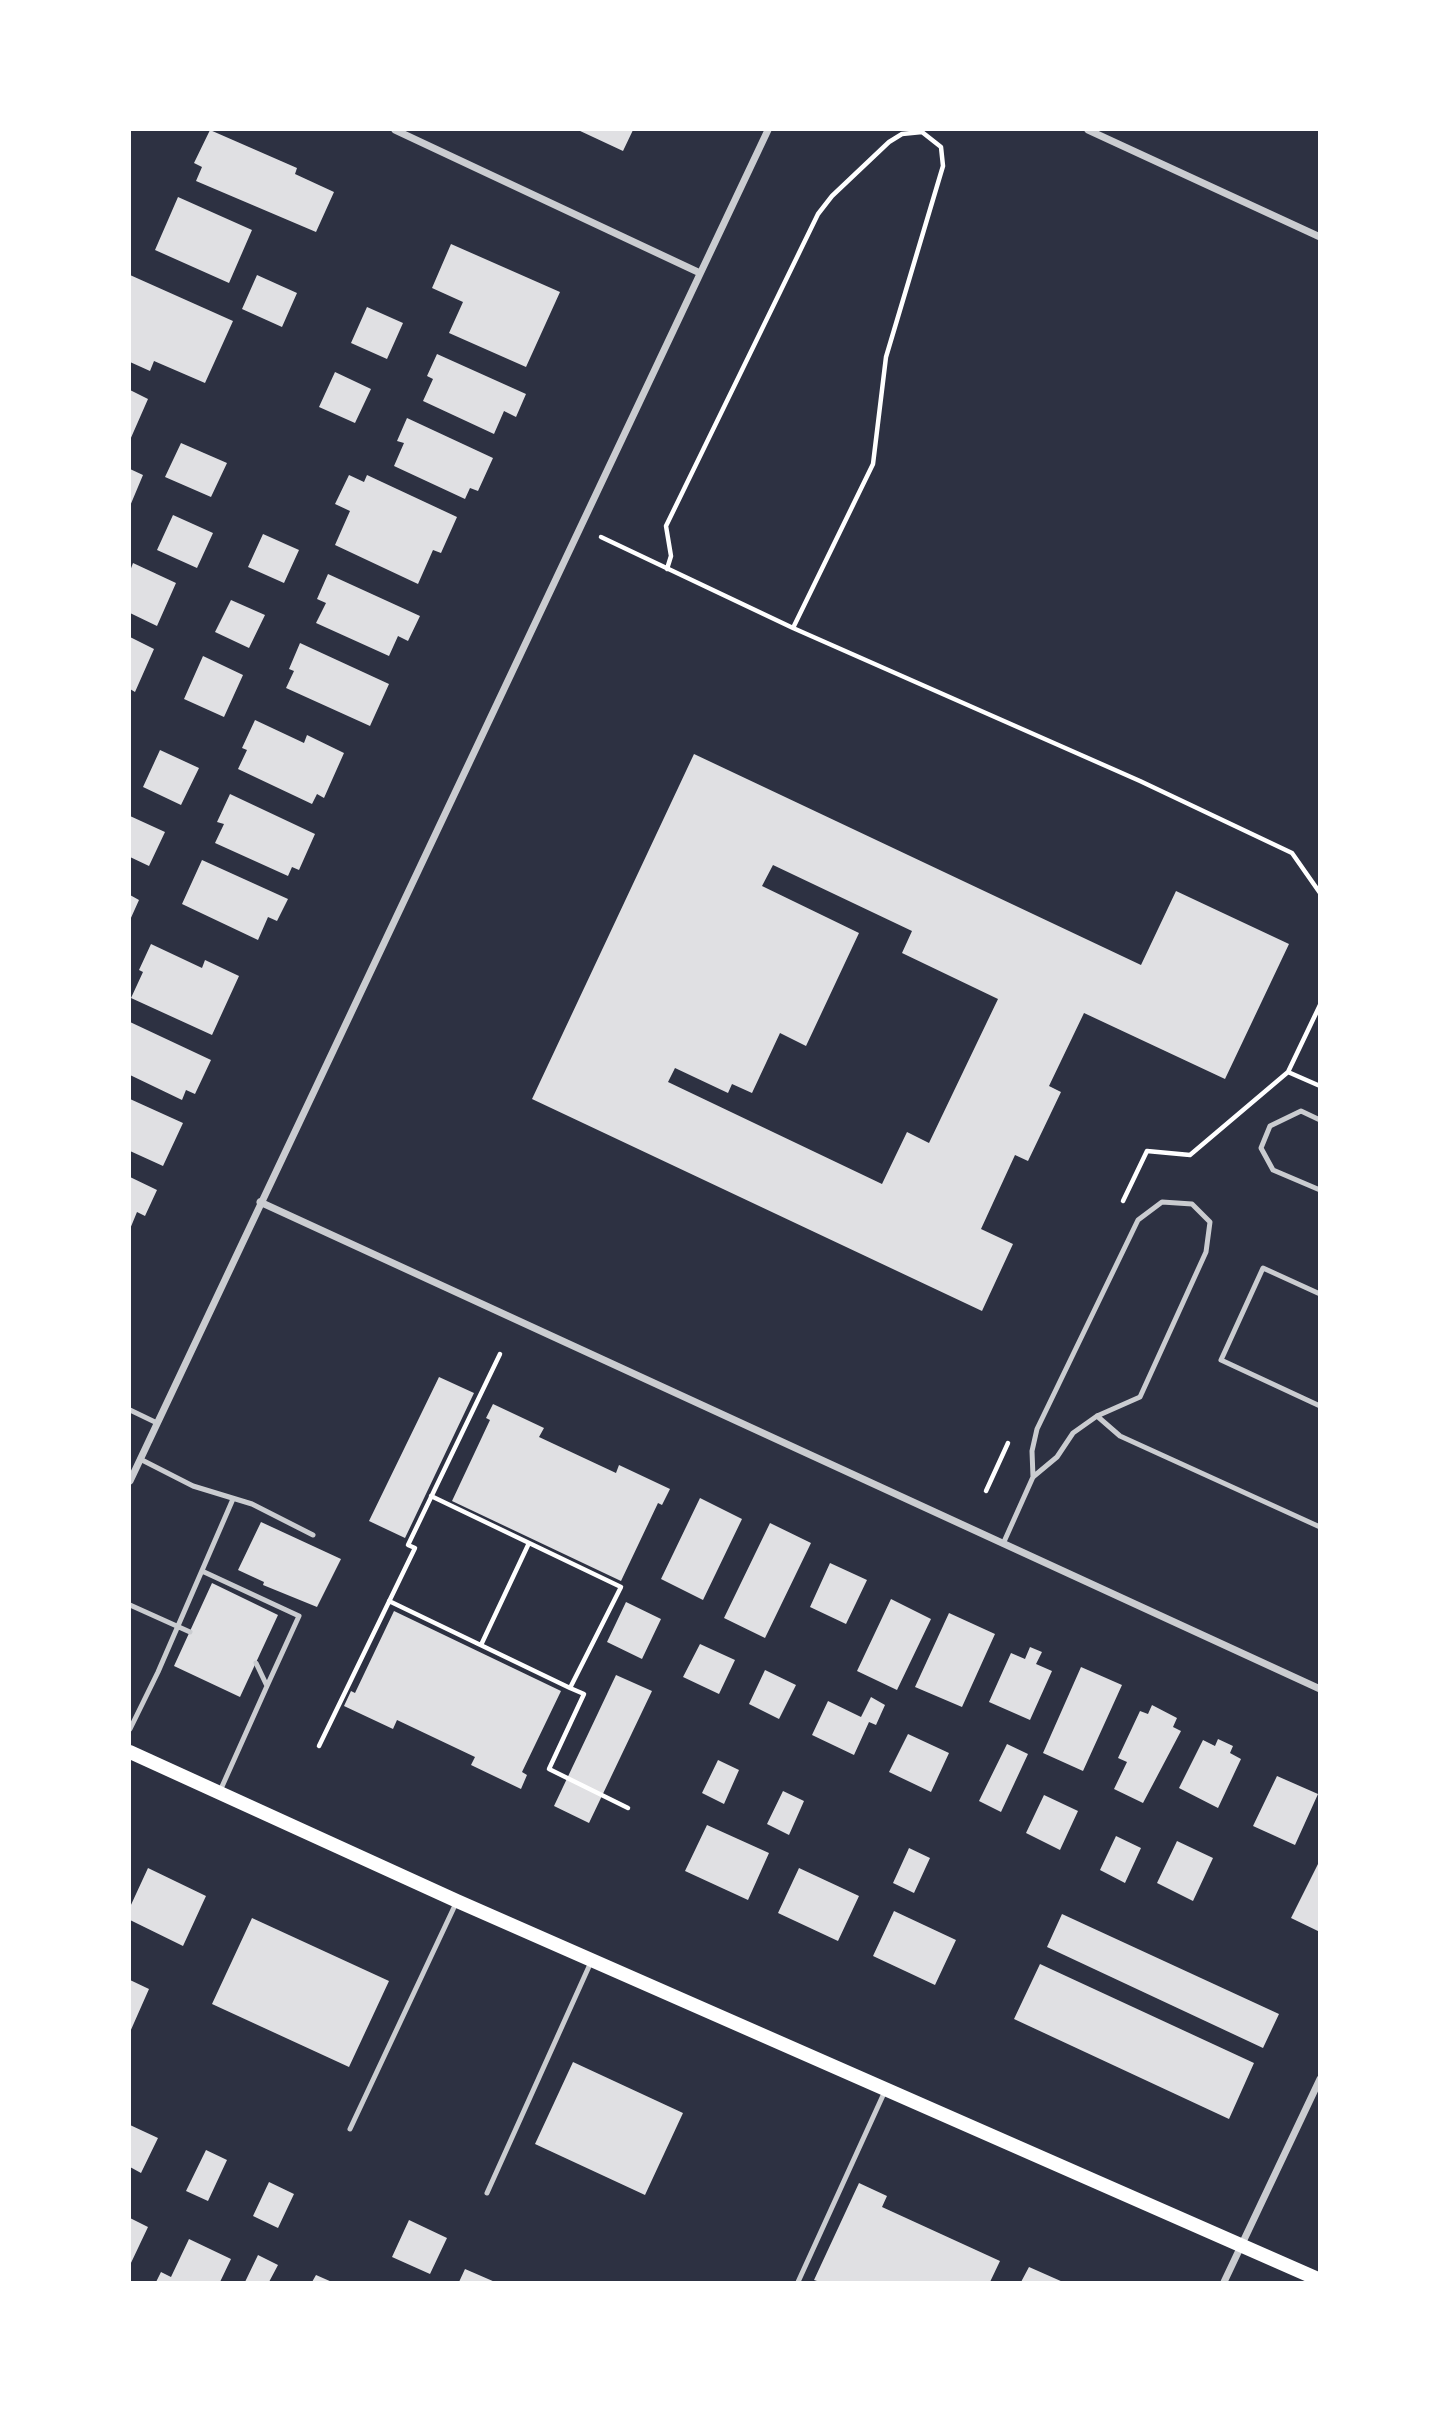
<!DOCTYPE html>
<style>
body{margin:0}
#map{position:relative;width:1449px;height:2412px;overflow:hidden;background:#2d3142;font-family:"DM Sans",sans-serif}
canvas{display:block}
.frame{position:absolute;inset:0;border:131px solid #fff;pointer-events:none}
</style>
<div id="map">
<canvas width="1449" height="2412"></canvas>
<div class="frame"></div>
</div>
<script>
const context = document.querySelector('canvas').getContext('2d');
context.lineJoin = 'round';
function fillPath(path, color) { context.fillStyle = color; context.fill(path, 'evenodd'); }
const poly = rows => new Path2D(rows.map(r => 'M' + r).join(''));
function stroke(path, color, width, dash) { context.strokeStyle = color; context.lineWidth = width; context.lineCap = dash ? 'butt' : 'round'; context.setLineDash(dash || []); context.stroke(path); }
const building = poly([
 [210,130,297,168,295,174,334,192,316,232,196,181,202,167,194,163],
 [578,130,633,130,623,151],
 [178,197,252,230,229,283,155,250],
 [451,244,560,292,526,367,449,333,463,302,432,288],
 [130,275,233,321,205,383,154,361,150,371,130,362],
 [257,275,297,293,282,327,242,309],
 [367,307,403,323,387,359,351,343],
 [437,354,526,394,516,417,504,411,494,434,423,401,433,379,427,376],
 [335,372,371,389,355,423,319,407],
 [130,390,148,399,130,440],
 [407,418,493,458,478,491,470,488,465,499,394,466,404,443,397,441],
 [181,443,227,463,211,497,165,477],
 [130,469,143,475,130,506],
 [349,475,364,482,367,475,457,517,441,553,433,550,418,584,335,545,350,511,335,504],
 [173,515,213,533,197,568,157,550],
 [263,534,299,550,284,583,248,567],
 [133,563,176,583,157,626,130,613,130,571],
 [328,574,420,616,408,641,398,636,389,656,316,623,326,603,317,599],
 [231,600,265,615,249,648,215,632],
 [130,637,154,649,135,692,130,689],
 [300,643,389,684,370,726,286,688,294,671,289,669],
 [203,656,243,675,224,717,184,699],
 [255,720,304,743,307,735,344,753,324,798,317,794,312,804,238,769,247,750,242,748],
 [160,750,199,768,181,805,143,787],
 [694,754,1141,965,1176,891,1289,944,1225,1079,1084,1013,1049,1086,1061,1092,1028,1161,1015,1155,981,1229,1013,1244,982,1311,532,1099],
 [773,865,912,931,902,953,998,999,929,1143,907,1132,882,1184,668,1082,675,1068,728,1093,732,1084,752,1093,780,1033,806,1046,859,933,762,886],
 [230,794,315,834,299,870,292,867,288,876,215,843,224,824,217,822],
 [130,816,165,832,149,866,130,857],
 [202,860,288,899,277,921,268,917,258,940,182,904],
 [130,895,139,900,130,920],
 [151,944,202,968,205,960,239,976,212,1035,131,998,143,972,139,970],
 [130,1022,211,1060,195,1094,186,1090,182,1100,130,1075],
 [130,1099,183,1123,163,1166,130,1151],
 [130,1177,157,1190,145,1216,137,1212,130,1229],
 [439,1377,474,1393,405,1538,369,1521],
 [493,1404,544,1428,539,1437,616,1473,619,1465,670,1489,662,1505,658,1503,621,1581,452,1501,490,1420,486,1418],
 [700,1498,742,1519,703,1600,661,1579],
 [261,1522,341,1559,317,1607,263,1585,264,1582,238,1570],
 [770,1523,811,1543,765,1638,724,1618],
 [830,1563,867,1580,846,1624,810,1607],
 [212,1583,278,1615,240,1697,174,1666],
 [891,1599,931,1619,897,1690,857,1671],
 [626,1602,661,1619,642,1659,607,1642],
 [394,1611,561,1691,522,1772,527,1775,521,1789,471,1765,475,1757,397,1720,393,1729,344,1706,351,1691,355,1693],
 [949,1613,995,1634,962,1707,915,1687],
 [700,1644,735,1660,719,1694,683,1677],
 [1030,1647,1042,1652,1036,1664,1052,1671,1030,1720,989,1702,1011,1653,1025,1659],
 [1081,1667,1122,1685,1083,1771,1043,1753],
 [765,1670,796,1685,779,1719,749,1704],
 [616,1675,652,1691,589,1823,554,1806],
 [871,1697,885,1705,876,1725,869,1722,854,1755,812,1735,828,1701,861,1717],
 [1152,1705,1177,1718,1173,1727,1181,1731,1143,1803,1114,1789,1127,1762,1118,1758,1140,1711,1148,1714],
 [908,1734,949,1753,931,1792,889,1772],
 [1218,1739,1233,1746,1230,1753,1241,1759,1218,1808,1179,1788,1203,1740,1215,1746],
 [1007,1744,1028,1754,1001,1812,979,1801],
 [718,1760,739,1770,724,1804,702,1793],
 [1277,1776,1318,1794,1295,1845,1253,1826],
 [783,1791,804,1801,789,1835,767,1824],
 [1044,1795,1078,1811,1060,1850,1026,1833],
 [707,1825,769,1853,748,1900,685,1871],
 [1116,1836,1141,1848,1125,1883,1100,1870],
 [1177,1841,1213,1858,1193,1901,1157,1883],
 [909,1848,930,1858,914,1893,893,1883],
 [1320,1860,1320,1932,1291,1918],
 [148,1868,206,1896,183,1946,130,1920,130,1907],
 [799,1868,859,1896,838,1941,778,1913],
 [894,1911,956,1940,935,1985,873,1956],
 [1062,1914,1279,2014,1263,2048,1047,1947],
 [252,1918,389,1981,349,2067,212,2004],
 [1040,1964,1254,2063,1229,2119,1014,2019],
 [130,1980,149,1989,130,2032],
 [573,2062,683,2113,645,2195,535,2144],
 [130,2125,158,2138,141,2173,130,2167],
 [206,2150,227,2160,208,2201,186,2191],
 [269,2182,294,2194,278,2228,253,2216],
 [859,2183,887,2196,882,2207,1000,2261,990,2282,820,2282,814,2280],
 [130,2218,148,2227,130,2265],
 [409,2220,447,2238,430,2274,392,2257],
 [189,2239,231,2259,220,2282,156,2282,161,2272,171,2277],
 [258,2255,278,2265,269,2282,245,2282],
 [1029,2267,1063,2282,1021,2282],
 [465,2269,495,2282,459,2282],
 [316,2275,332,2282,312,2282]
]);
const path = poly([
 [601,537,793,628,1140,781,1292,853,1320,893],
 [667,569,671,556,666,526,818,214,832,196,889,142,902,134,922,132,941,147,943,166,886,357,873,464,793,628],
 [1320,1005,1288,1072,1320,1086],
 [1123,1201,1147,1151,1190,1155,1288,1072],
 [986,1491,1008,1443],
 [389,1601,570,1688,621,1587,431,1496],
 [481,1645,529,1543],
 [570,1688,584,1694,549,1769,628,1808],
 [319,1746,415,1548,408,1545,500,1354]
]);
const service = poly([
 [1320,1120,1301,1111,1270,1126,1261,1148,1273,1170,1320,1190],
 [1320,1294,1263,1268,1221,1360,1320,1406],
 [130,1410,157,1423],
 [1097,1416,1120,1436,1320,1527],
 [140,1459,193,1486,252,1504,313,1535],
 [1003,1544,1033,1477,1057,1457,1073,1433,1097,1416,1140,1397,1206,1252,1210,1222,1192,1204,1162,1202,1138,1220,1037,1429,1032,1451,1033,1477],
 [202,1571,299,1616,267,1686],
 [130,1605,190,1632],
 [130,1729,158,1672,233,1499],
 [220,1791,267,1686,256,1663],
 [350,2129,457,1901],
 [487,2193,591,1962],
 [798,2282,885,2091]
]);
const minor = poly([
 [395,130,700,273],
 [1088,130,1320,237],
 [260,1202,1320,1689],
 [130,1481,768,130],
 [1224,2282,1320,2079]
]);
const secondary = poly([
 [130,1752,457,1901,1320,2280]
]);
fillPath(building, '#e0e0e3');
stroke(path, '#fff', 4.5);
stroke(service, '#caccd0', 5);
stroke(minor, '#caccd0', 7);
stroke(secondary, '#fff', 14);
</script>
